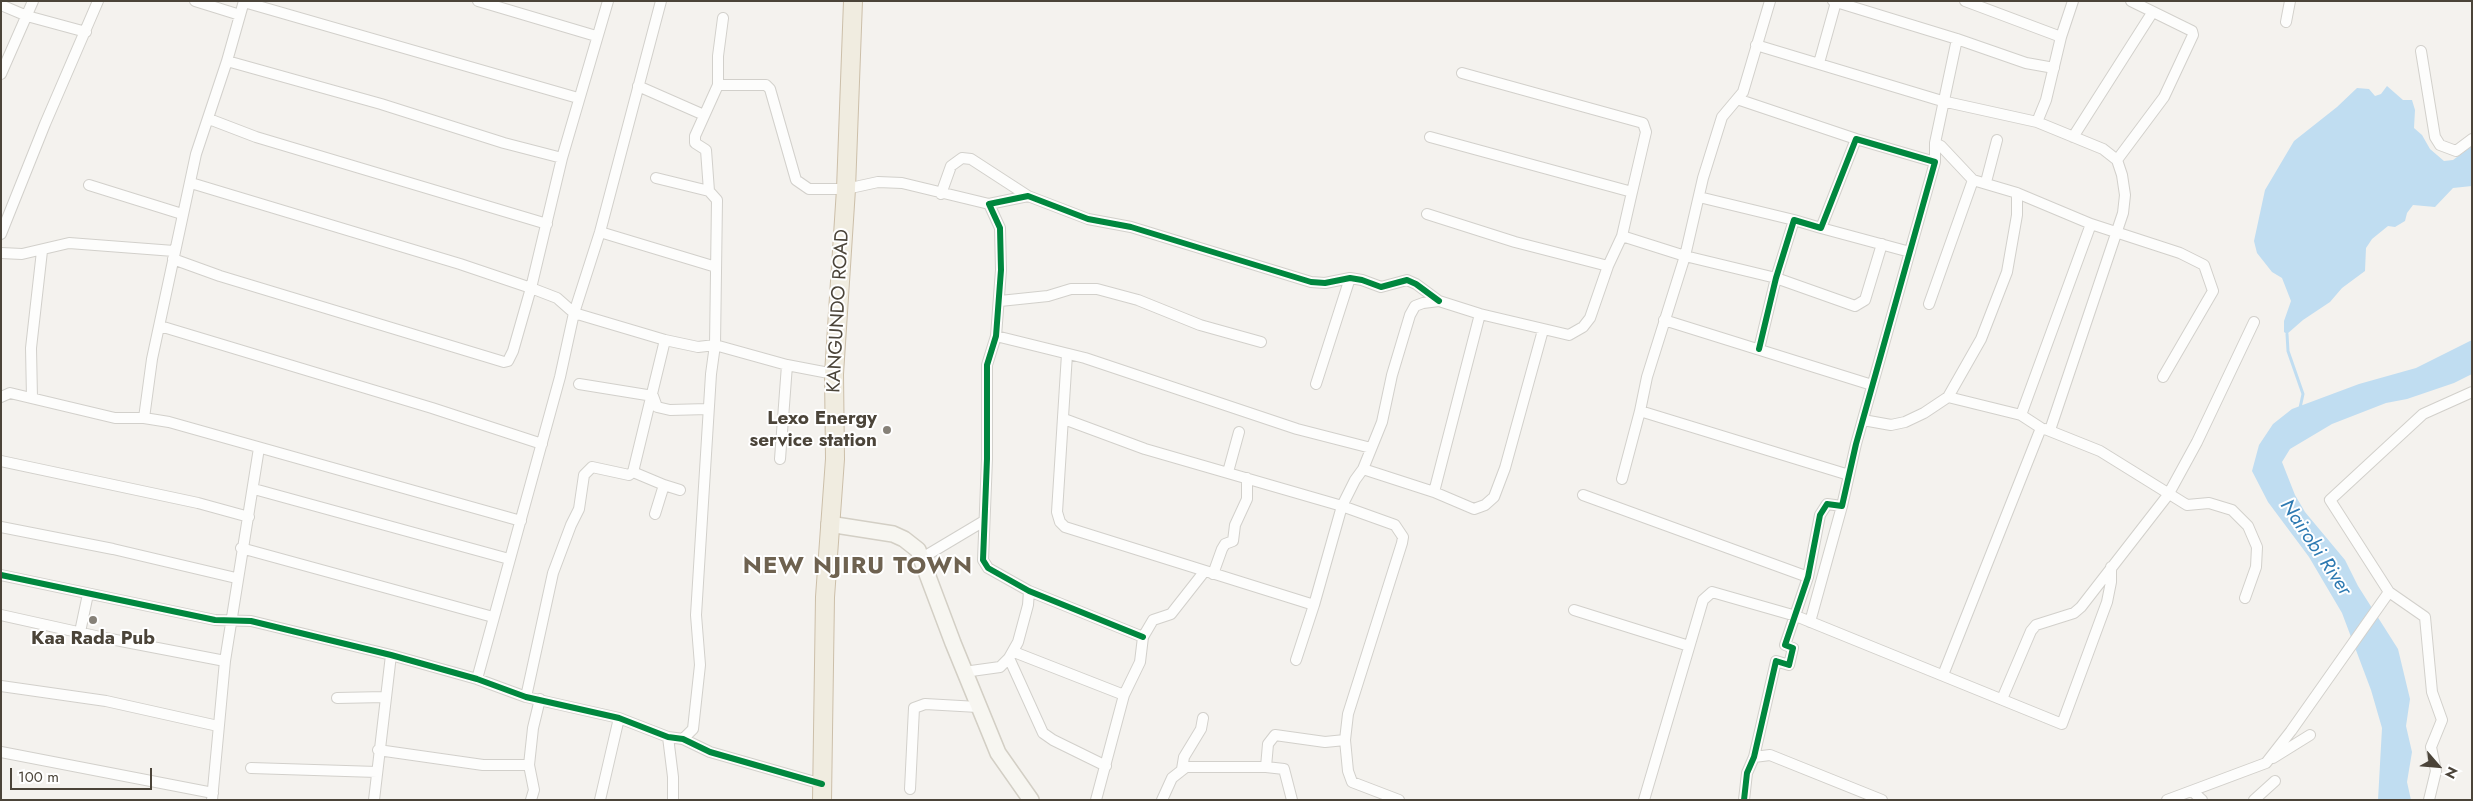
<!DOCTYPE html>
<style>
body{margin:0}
#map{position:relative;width:2473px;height:801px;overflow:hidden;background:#f4f2ee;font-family:Jost,sans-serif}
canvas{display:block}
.frame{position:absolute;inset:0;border:2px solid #4b4439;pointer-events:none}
.north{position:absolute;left:2413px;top:741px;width:50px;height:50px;-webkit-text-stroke:4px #fff;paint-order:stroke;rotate:117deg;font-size:14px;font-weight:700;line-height:20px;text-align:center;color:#4b4439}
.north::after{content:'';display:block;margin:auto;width:18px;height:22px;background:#4b4439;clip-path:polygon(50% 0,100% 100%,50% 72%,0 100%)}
.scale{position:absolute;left:10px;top:768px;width:142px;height:22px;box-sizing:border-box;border:2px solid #4b4439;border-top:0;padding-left:6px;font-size:15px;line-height:18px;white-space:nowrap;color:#4b4439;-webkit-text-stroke:4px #fff;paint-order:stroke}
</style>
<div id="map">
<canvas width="2473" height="801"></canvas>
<div class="frame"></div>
<div class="north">N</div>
<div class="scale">100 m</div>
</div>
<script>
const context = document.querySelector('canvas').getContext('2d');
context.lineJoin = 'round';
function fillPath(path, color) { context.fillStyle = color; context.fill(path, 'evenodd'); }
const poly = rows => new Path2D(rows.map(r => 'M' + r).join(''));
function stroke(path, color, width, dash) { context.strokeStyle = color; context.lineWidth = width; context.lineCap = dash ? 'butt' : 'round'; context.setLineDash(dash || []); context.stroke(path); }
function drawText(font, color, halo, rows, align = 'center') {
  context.font = font + ' Jost,sans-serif'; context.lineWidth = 4; context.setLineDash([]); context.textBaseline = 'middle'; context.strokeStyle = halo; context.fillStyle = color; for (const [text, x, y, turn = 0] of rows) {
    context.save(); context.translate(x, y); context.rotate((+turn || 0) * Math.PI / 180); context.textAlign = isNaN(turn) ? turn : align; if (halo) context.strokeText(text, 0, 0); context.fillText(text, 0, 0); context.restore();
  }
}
const water = poly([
 [2387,86,2403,100,2412,100,2415,110,2414,128,2422,135,2430,149,2444,161,2453,160,2472,146,2472,186,2453,188,2435,207,2413,205,2407,213,2405,221,2395,227,2388,226,2372,239,2366,248,2365,271,2342,288,2330,302,2303,320,2287,334,2284,332,2284,321,2291,301,2282,278,2272,272,2257,253,2254,241,2265,190,2294,141,2337,107,2357,88,2369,89,2375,96,2381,94],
 [2472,340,2472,374,2454,383,2407,399,2386,403,2332,424,2290,449,2282,462,2295,495,2305,512,2345,560,2358,586,2398,649,2410,699,2406,726,2412,752,2407,782,2411,800,2378,800,2382,728,2371,690,2342,613,2309,557,2268,502,2252,471,2259,445,2273,424,2292,409,2359,384,2416,368]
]);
const stream = poly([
 [2287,334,2288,351,2303,394,2300,408]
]);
const minor = poly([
 [195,1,240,15],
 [478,1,596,36],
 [1770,1,1743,92,1722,117,1703,178,1685,256,1647,377,1640,411,1849,475],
 [1833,1,1957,39,2026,63,2054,68],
 [1965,1,2061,37],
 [244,2,578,98],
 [1,5,27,16,86,32],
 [2286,22,2290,1],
 [1756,45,1942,101,2037,122,2046,100,2061,37,2073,1],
 [2421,51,2435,137,2440,145,2456,151,2472,139],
 [227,61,381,104,504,143,562,158],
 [1819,63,1836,2],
 [1462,73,1643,123,1646,132,1632,192],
 [1,74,33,1],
 [718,85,766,85,770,89,796,180,809,189,846,189,878,182,902,183,989,204],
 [638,86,704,115],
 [1737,99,1856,139],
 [209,119,256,137,547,224],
 [2037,122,2103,149,2117,160],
 [2073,137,2152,13],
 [1935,143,1957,39],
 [1935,162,1935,143,1941,146,1973,180,2017,193,2091,224,2180,253,2204,265,2213,291,2163,377],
 [656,178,709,191],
 [1986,182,1997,140],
 [191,183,460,264,531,288,557,298,574,313,665,340,698,347,715,345,787,365,834,374],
 [89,185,182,214],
 [941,194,951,166,962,158,971,159,1028,196],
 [1699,197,1794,220],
 [1427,214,1515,242,1608,266,1622,236,1632,192,1430,137],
 [1821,228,1910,252],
 [600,232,716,267],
 [1,234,45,124,98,1],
 [1622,236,1685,256,1776,278,1855,306,1865,300,1882,244],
 [1,253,22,254,69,243,174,251],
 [173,259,220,276,504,362,508,361,513,351,531,288,562,158,608,1],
 [1000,301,1048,296,1071,289,1097,289,1138,300,1200,325,1261,342],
 [1929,304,1973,180],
 [1664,320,1872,385],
 [160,326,432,408,542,444],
 [996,336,1085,358,1297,429,1371,448],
 [1067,354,1057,512,1060,522,1065,527,1314,605],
 [579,384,653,396,657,407,670,410,708,409],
 [1316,384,1350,278],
 [1,397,10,393,115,418,144,418,169,422,521,521],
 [32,398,31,348,42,251],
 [2021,415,2091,224],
 [144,418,152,359,196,154,227,61,244,1],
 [1064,419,1145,449,1342,506,1355,480,1363,469,1382,422,1392,375,1410,315,1415,306,1423,303,1439,301,1480,314,1569,335,1583,327,1590,318,1608,266],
 [1863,420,1891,425,1905,422,1924,413,1948,397,1981,339,2007,272,2017,215,2017,193],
 [2045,429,2100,451,2187,505,2209,503,2232,510,2248,526,2257,547,2256,567,2245,598],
 [2050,430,2123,213,2125,195,2122,175,2117,160,2164,97,2193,35,2192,31,2131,1],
 [780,459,787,365],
 [1,461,198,503,249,517],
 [1363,469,1434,492,1480,314],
 [633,472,664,485,655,514],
 [1228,472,1239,432],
 [1622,479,1640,411],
 [664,485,680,490],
 [254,489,509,559],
 [1434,492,1474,509,1485,505,1494,497,1505,468,1543,330],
 [1583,495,1808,577],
 [1,527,113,549,236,578],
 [241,548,493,617],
 [922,558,984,521],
 [1213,574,1222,549,1225,544,1233,541,1235,525,1247,499,1247,478],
 [1,575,215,620,251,621,391,655,477,679,526,697,619,718,668,737,683,739,710,752,822,784],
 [1574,610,1689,646],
 [1,615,100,637,225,661],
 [1810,622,1842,506],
 [80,632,88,594],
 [1143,637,1029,591,988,568,983,560,987,459,987,365,996,336,1001,270,1000,228,989,204,1028,196,1088,219,1131,227,1311,282,1325,283,1350,278,1362,280,1381,287,1407,280,1416,284,1439,301],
 [1014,652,1124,695],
 [1009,658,1043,733,1053,740,1106,766],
 [1296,660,1314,605,1342,506,1395,525,1403,537,1402,543,1348,714,1345,740,1348,771,1352,782,1399,800],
 [964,672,1000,667,1009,658,1018,642,1028,605,1029,591],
 [1943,675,2041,428,2021,415,1948,397],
 [477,679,560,377,574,313,600,232,661,1],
 [1,686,106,701,218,726],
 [526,697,553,573,571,525,579,509,584,475,592,467,629,475,633,472,665,340],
 [337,698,385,697],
 [2002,699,2031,631,2036,625,2074,613,2081,607,2168,495,2197,442,2254,322],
 [668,737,673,777,673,800],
 [683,739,693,729,700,665,696,615,711,374,715,345,717,200,709,191,706,150,695,143,695,136,718,85,718,56,723,18],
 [378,750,483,765,529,765],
 [1,752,213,793],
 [1754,757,1770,755,1882,800],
 [2273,758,2310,735],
 [1266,767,1284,769,1292,800],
 [251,768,377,772],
 [1182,769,1184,757,1201,729,1203,718],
 [910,789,914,708,925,704,978,707],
 [2192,791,2202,800],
 [212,800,225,661,259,448],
 [374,800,391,655],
 [531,800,534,790,529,765,533,728,540,699],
 [600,800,619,718],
 [1096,800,1124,695,1140,662,1143,637,1153,620,1171,614,1204,572],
 [1162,800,1172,778,1186,767,1266,767,1268,744,1275,735,1325,742,1345,740],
 [1644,800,1703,600,1712,592,1796,616,2062,724,2107,602,2111,582,2111,567],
 [1744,800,1747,773,1754,757,1776,661,1789,665,1793,648,1785,645,1808,577,1820,515,1827,504,1842,506,1856,444,1935,162,1856,139,1821,228,1794,220,1776,278,1759,349],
 [2167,800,2266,763,2291,731,2389,592],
 [2254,800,2275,781],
 [2429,800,2436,771,2431,747,2442,720,2432,692,2425,617,2389,592,2330,500,2423,414,2472,392]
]);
const secondary = poly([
 [829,524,893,534,904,539,918,550,953,643,998,753,1031,800]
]);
const trunk = poly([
 [822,800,825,597,835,459,834,374,846,189,853,1]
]);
const cycleway = poly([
 [1,575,215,620,251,621,391,655,477,679,526,697,619,718,668,737,683,739,710,752,822,784],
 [1143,637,1029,591,988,568,983,560,987,459,987,365,996,336,1001,270,1000,228,989,204,1028,196,1088,219,1131,227,1311,282,1325,283,1350,278,1362,280,1381,287,1407,280,1416,284,1439,301],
 [1744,800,1747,773,1754,757,1776,661,1789,665,1793,648,1785,645,1808,577,1820,515,1827,504,1842,506,1856,444,1935,162,1856,139,1821,228,1794,220,1776,278,1759,349]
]);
const markers = [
 [887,430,5,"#868178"],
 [93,620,5,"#868178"]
];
const streetNames = [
 ["KANGUNDO ROAD",839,311,-87]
];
const poiNames = [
 ["Lexo Energy",877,419],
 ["service station",877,441],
 ["Kaa Rada Pub",93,639,"center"]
];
const waterNames = [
 ["Nairobi River",2315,548,56]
];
const districtNames = [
 ["NEW NJIRU TOWN",858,567]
];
fillPath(water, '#c0ddf1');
stroke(stream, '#c0ddf1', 3);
stroke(minor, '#d2d0cb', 12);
stroke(secondary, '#d3cfc5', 18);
stroke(trunk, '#ccbfa9', 20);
stroke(minor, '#fdfdfc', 10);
stroke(secondary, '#f7f6f1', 15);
stroke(trunk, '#f0ece0', 18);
stroke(cycleway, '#00873e', 6);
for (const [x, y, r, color] of markers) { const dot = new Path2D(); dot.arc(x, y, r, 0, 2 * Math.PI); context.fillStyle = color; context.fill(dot); stroke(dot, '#fff', 2); }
drawText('19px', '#4b4439', '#fff', streetNames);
drawText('bold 19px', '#4b4439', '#fff', poiNames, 'right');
drawText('italic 20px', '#2e7ab2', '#fff', waterNames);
context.letterSpacing = '1px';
drawText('bold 24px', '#6e6250', '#fff', districtNames);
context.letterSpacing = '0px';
</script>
